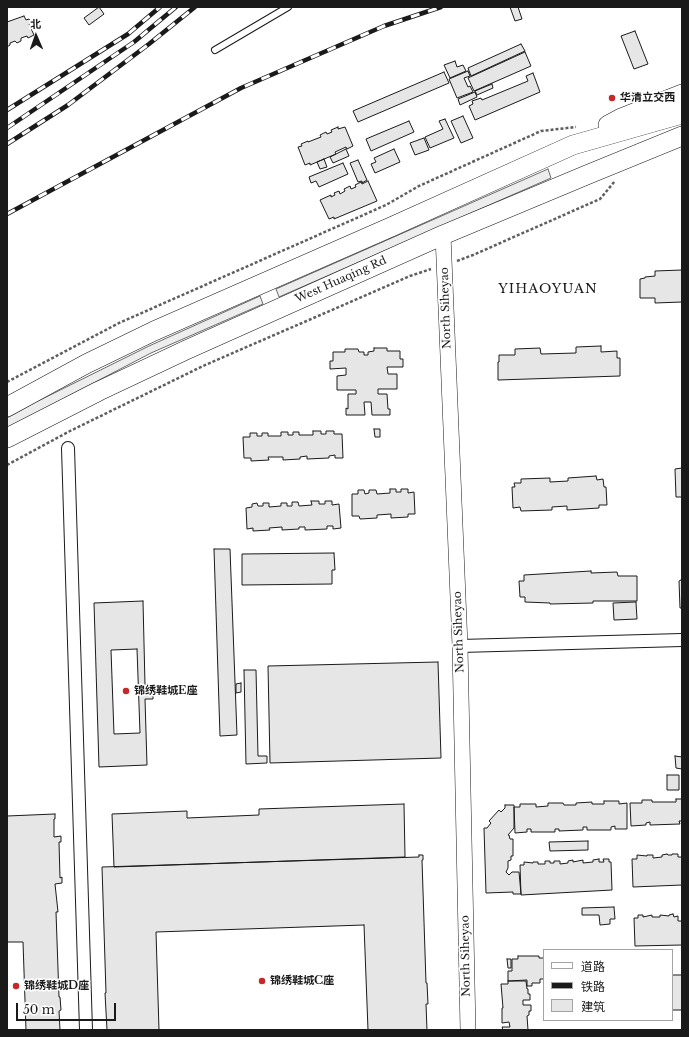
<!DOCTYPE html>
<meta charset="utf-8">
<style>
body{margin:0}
#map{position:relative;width:689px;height:1037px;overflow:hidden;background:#fff;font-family:"Libre Baskerville","Noto Sans SC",serif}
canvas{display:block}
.frame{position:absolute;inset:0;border:8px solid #1a1a1a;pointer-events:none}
.legend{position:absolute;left:543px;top:949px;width:130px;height:72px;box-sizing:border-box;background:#fff;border:1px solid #a3a3a3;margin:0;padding:5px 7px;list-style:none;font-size:12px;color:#1a1a1a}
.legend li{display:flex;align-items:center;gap:8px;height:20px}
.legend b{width:20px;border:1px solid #a3a3a3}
.north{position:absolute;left:16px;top:16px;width:40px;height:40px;-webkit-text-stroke:3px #fff;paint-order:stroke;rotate:358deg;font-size:11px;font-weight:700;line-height:16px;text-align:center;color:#1a1a1a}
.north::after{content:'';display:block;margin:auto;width:14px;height:18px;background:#1a1a1a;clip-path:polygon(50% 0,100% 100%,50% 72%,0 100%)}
.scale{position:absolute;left:16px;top:1003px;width:100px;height:18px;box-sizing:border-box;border:2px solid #1a1a1a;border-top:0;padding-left:5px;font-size:12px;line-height:14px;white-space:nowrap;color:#1a1a1a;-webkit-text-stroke:3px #fff;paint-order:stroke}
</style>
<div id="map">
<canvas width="689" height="1037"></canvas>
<div class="frame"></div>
<ul class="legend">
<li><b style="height:5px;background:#fff"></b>道路</li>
<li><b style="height:5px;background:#1a1a1a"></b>铁路</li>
<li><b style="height:11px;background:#e6e6e6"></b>建筑</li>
</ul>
<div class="north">北</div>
<div class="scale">50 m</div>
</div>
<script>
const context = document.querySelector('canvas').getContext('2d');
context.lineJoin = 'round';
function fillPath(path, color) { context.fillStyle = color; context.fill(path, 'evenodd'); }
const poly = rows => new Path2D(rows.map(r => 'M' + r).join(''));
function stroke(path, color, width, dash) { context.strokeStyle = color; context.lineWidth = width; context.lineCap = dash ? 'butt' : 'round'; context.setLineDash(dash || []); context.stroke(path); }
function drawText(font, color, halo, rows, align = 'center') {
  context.font = font + ' "Libre Baskerville","Noto Sans SC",serif'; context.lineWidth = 3; context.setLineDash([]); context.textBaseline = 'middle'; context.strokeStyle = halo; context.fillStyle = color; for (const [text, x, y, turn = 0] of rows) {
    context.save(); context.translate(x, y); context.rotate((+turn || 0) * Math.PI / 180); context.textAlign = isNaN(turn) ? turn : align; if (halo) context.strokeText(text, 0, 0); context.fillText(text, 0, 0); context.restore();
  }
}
const built = poly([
 [548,169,551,178,279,297,276,289,548,169],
 [260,296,263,304,151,353,7,428,7,418,36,402,149,346,260,296]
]);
const building = poly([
 [99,7,104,14,89,25,84,18,99,7],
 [510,7,518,7,522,19,515,21,510,7],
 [24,16,26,20,29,19,31,23,29,24,34,35,28,38,27,36,21,38,21,41,17,43,15,41,10,43,10,45,7,47,7,22,24,16],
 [635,31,648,64,634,69,621,36,635,31],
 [521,44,525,51,471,76,468,68,521,44],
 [525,52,531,66,474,91,468,78,525,52],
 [455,61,457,67,463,65,466,71,450,78,444,65,455,61],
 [468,71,470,76,464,78,468,87,470,86,473,92,457,98,449,79,468,71],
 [444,72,449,83,358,122,353,111,444,72],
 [533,73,540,92,475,120,469,106,473,104,472,101,481,98,482,100,528,81,526,76,533,73],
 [492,84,493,88,477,95,475,91,492,84],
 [475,92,477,97,460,105,458,99,475,92],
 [463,116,473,138,461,143,451,121,463,116],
 [445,119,454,138,430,148,425,137,443,129,439,121,445,119],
 [409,121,414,132,371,151,366,139,409,121],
 [338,127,338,129,345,127,353,146,347,149,346,147,335,152,336,154,310,165,310,163,305,165,298,147,302,146,301,144,308,141,308,142,321,137,320,135,326,132,327,134,332,132,331,130,338,127],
 [424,138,429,150,415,155,410,143,424,138],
 [346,149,349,156,333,163,330,157,346,149],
 [394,149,400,162,375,173,371,164,376,162,374,158,394,149],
 [324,159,327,167,320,169,317,162,324,159],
 [358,160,367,180,362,183,362,181,358,182,350,163,358,160],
 [343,163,348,174,319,187,316,181,311,183,309,177,343,163],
 [368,181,377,201,334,219,334,217,329,219,320,200,331,195,331,197,335,195,334,193,339,191,340,194,345,191,344,189,350,186,351,189,356,187,355,185,361,182,362,184,368,181],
 [682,270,682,302,655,303,655,298,640,298,640,279,645,278,645,277,655,276,655,271,682,270],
 [601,346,601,352,617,351,617,358,620,358,620,376,498,380,498,362,499,362,499,355,515,355,515,349,540,348,541,354,576,353,576,347,601,346],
 [374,348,387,348,387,351,400,351,400,359,403,359,403,367,387,367,388,374,397,374,397,389,378,389,378,394,387,394,388,409,390,409,390,415,372,415,371,402,364,402,365,415,346,415,346,408,348,409,348,394,356,394,356,390,337,390,337,376,346,375,346,368,330,369,330,361,333,361,333,352,345,352,345,349,358,349,359,352,364,352,364,355,368,355,368,352,374,351,374,348],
 [374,429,380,429,380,437,375,437,374,429],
 [313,431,321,431,321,434,326,434,326,431,334,431,334,434,342,434,343,458,335,458,335,455,329,456,329,458,307,459,307,456,300,457,300,459,283,460,283,457,268,457,269,460,251,461,251,458,244,458,243,437,250,437,250,433,257,433,257,436,262,436,262,433,268,433,268,436,281,436,281,432,288,432,288,435,293,435,293,432,299,432,299,435,313,435,313,431],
 [682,468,682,497,676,497,675,469,682,468],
 [596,476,597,480,603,479,604,487,606,487,607,505,599,505,599,508,567,510,567,506,552,507,552,510,521,511,520,507,513,508,512,487,515,487,514,483,521,483,521,479,550,478,550,482,568,481,568,478,596,476],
 [390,489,396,489,396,492,401,492,401,489,408,489,408,493,414,492,415,514,408,514,408,517,391,518,391,514,377,515,377,518,360,519,359,516,352,516,352,494,358,494,358,490,364,490,365,494,369,493,369,490,376,490,377,494,390,493,390,489],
 [311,501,319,501,319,504,325,504,325,501,332,501,332,505,339,504,341,528,333,529,333,526,327,526,327,529,305,530,305,527,299,527,299,529,282,530,282,527,269,528,270,530,253,531,253,528,247,529,246,508,252,507,252,504,257,503,258,506,263,506,263,503,269,503,269,507,281,506,281,503,287,503,287,506,292,506,292,502,298,502,299,506,312,505,311,501],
 [214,549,230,549,237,735,220,736,214,549],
 [334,553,335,570,332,570,332,584,242,585,242,554,334,553],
 [591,571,591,573,617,572,618,576,637,576,637,601,593,601,593,603,550,604,550,603,525,602,525,597,520,597,519,581,524,581,524,575,591,571],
 [681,580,682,580,682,608,680,608,679,581,681,580],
 [143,601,145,685,153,685,153,699,145,699,147,765,99,767,94,603,143,601],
 [636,602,637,619,614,620,613,603,636,602],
 [137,649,140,733,114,734,111,650,137,649],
 [438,662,441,758,270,763,268,666,438,662],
 [244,670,256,670,258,756,267,756,267,763,246,764,244,670],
 [241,683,241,692,236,693,236,684,241,683],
 [675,756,682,757,682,769,676,768,675,756],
 [667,775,679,775,679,790,667,790,667,775],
 [676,799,682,799,682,821,679,821,680,824,650,825,650,822,646,823,646,825,631,826,630,803,642,803,642,800,652,800,652,802,676,802,676,799],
 [604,801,619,801,619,804,627,803,627,829,615,829,615,826,611,827,611,830,587,830,587,827,583,827,583,830,559,831,559,829,555,829,555,832,531,832,531,829,527,829,527,832,515,833,514,807,520,807,520,804,536,804,536,807,548,806,548,803,563,803,564,805,576,805,576,803,592,802,592,804,604,804,604,801],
 [404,804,405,857,114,867,112,814,187,811,187,818,259,815,259,809,404,804],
 [505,805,514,805,514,828,508,835,509,835,510,839,513,839,513,856,511,856,511,860,508,861,508,868,506,872,509,875,512,872,519,872,521,894,513,894,513,892,486,893,484,828,487,828,491,823,489,821,499,810,501,812,505,808,505,805],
 [55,814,55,819,54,819,54,837,61,836,61,842,59,842,60,878,62,877,62,883,55,884,58,912,56,912,59,997,60,997,61,1010,59,1011,60,1030,7,1030,7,816,55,814],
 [588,841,588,850,550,851,549,842,588,841],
 [667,854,668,855,672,855,672,854,678,854,678,857,682,857,682,885,633,887,632,859,637,859,637,855,647,856,647,855,653,855,653,858,662,857,662,855,667,854],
 [419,855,423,855,423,860,422,860,426,983,427,983,428,1004,426,1004,427,1030,107,1030,105,993,106,993,102,867,419,857,419,855],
 [599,859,599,862,604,862,603,859,609,859,609,862,611,862,612,890,521,895,520,865,524,865,524,862,533,863,533,862,538,862,538,864,545,864,545,861,550,861,550,863,554,863,554,861,560,861,560,864,568,863,568,861,573,860,573,862,583,860,583,863,593,862,593,860,599,859],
 [614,907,615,919,610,919,610,924,600,925,599,915,582,915,582,908,614,907],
 [673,914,674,917,678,916,678,921,682,921,682,915,682,945,635,946,634,918,638,918,638,915,643,915,643,917,652,915,652,917,660,917,660,915,669,916,669,915,673,914],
 [364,925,368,1030,159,1030,156,932,364,925],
 [7,942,23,942,26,1030,7,1030,7,942],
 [518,956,539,956,539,958,544,958,544,979,540,979,540,983,532,983,532,986,527,986,527,980,508,981,508,971,512,971,512,959,518,959,518,956],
 [507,959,511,959,511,968,508,968,507,959],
 [672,975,682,975,682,1010,672,1010,672,975],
 [508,981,526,981,527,989,528,989,528,994,530,994,530,1000,523,1000,523,1005,531,1005,531,1011,529,1011,529,1015,527,1016,528,1030,503,1030,502,1027,510,1027,509,1022,502,1023,502,1008,503,1008,501,984,508,984,508,981]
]);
const path = poly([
 [457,261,473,255,600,199,615,181],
 [7,382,119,323,386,205,419,186,541,131,576,127],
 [7,465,70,431,203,366,410,276,431,269]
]);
const service = poly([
 [215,50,288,7]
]);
const minor = poly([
 [68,448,86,1030],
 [460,646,682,640]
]);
const tertiary = poly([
 [443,235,460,646,468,1030]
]);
const primary = poly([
 [608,125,621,118,682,94],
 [7,407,86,364,154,331,391,227,573,145,682,114],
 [7,438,99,391,186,350,443,235,589,174,682,136]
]);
const rail = poly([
 [7,110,128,34,160,7],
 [7,128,134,42,176,7],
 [7,144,68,105,149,44,195,7],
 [7,214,241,88,384,26,441,7]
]);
const markers = [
 [612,98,4,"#c62828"],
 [126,691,4,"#c62828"],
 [262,981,4,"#c62828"],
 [16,986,4,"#c62828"]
];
const poiNames = [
 ["华清立交西",620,98],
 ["锦绣鞋城E座",134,691],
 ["锦绣鞋城C座",270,981],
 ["锦绣鞋城D座",24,986]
];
const streetNames = [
 ["West Huaqing Rd",341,280,-24],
 ["North Siheyao",446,308,-92],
 ["North Siheyao",459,632,-92],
 ["North Siheyao",466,956,-91]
];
const quarterNames = [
 ["YIHAOYUAN",548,289]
];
fillPath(built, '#ededed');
stroke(built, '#6a6a6a', 1);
fillPath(building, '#e6e6e6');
stroke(building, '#1a1a1a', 1);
stroke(service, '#1a1a1a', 8);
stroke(minor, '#1a1a1a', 14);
stroke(tertiary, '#1a1a1a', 16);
stroke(primary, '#1a1a1a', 20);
stroke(path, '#5f5f5f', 2.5, [3, 2]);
stroke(service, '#fff', 6);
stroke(minor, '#fff', 12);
stroke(tertiary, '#fff', 15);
stroke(primary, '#fff', 19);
stroke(rail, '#1a1a1a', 4.5);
stroke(rail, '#fff', 3, [9]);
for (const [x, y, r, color] of markers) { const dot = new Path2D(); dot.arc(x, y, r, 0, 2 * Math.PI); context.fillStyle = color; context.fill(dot); stroke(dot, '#fff', 1.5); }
drawText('bold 11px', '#1a1a1a', '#fff', poiNames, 'left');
drawText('11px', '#1a1a1a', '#fff', streetNames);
context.letterSpacing = '1px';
drawText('13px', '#1a1a1a', '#fff', quarterNames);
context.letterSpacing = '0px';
</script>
